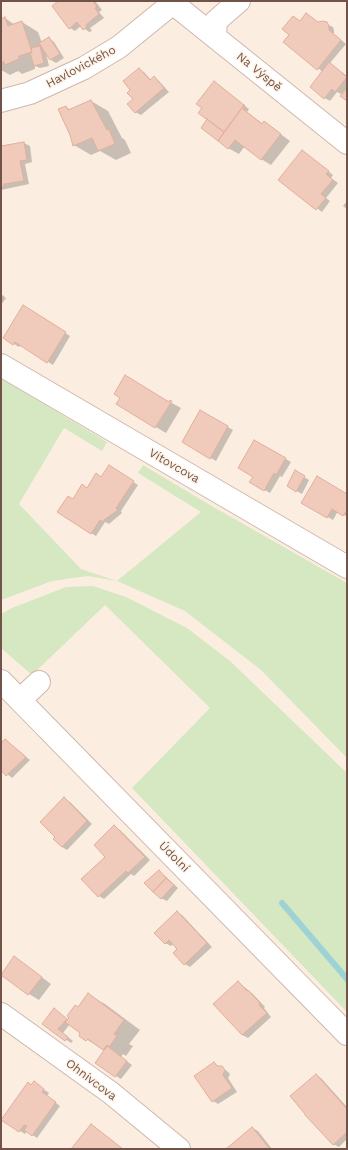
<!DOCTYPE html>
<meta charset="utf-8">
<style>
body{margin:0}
#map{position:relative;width:348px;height:1150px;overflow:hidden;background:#fbeee1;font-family:"Work Sans",sans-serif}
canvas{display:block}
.frame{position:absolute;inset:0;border:2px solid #725349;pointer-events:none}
</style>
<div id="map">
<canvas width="348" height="1150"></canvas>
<div class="frame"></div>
</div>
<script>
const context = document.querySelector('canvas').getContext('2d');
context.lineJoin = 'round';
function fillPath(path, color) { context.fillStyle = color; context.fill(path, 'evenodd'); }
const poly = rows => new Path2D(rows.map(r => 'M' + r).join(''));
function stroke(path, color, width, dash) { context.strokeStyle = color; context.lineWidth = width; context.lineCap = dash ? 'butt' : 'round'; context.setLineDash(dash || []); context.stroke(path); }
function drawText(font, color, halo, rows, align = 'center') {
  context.font = font + ' "Work Sans",sans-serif'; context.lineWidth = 3; context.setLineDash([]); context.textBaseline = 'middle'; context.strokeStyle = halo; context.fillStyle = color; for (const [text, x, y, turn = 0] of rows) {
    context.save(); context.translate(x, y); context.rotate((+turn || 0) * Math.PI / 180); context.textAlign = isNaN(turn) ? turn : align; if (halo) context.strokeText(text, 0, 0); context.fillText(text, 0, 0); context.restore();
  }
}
const green = poly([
 [1,378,107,442,102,451,64,428,19,504,81,569,117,581,201,512,138,473,143,465,210,505,347,583,347,758,261,670,185,611,117,581,88,576,52,581,1,600],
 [93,586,126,597,187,628,230,661,347,773,347,1012,132,788,210,708,105,605,32,675,1,648,1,614,12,608,66,587]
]);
const shadow = poly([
 [60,1,95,1,102,10,99,12,104,18,90,28,92,31,89,32,81,26,75,31,70,28],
 [306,14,319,23,322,22,333,27,334,30,334,34,346,44,330,63,347,76,347,100,343,95,337,92,330,101,325,98,323,72,284,42],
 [5,18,15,25,22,22,38,32,42,43,49,38,54,42,64,58,56,63,51,60,46,53,49,66,40,68,35,66,35,69,22,74,18,71,10,75,1,70,1,20],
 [139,69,144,72,151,80,154,78,159,81,169,92,141,115,135,112,132,90],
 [219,86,249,109,247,112,263,124,264,123,274,129,290,141,271,165,261,159,245,146,239,154,228,148,218,140,208,120],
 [91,101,108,111,122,138,125,140,131,153,116,160,100,151,91,155,74,145,66,107,71,110],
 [24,143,30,146,32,162,25,164,29,184,1,190,1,147],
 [307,154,333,175,331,178,338,183,326,198,330,201,322,212,280,180],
 [347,201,347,209,343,206],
 [1,294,6,298,1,305],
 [29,310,70,336,53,365,21,345,19,347,4,338],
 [170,402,181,408,166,433,117,404,169,403],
 [201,411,233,430,216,461,183,442],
 [255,441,291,462,282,477,280,476,270,493,251,482,254,476],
 [114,470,138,485,121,511,122,513,109,524,105,522,96,536,91,533,73,500],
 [296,472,309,480,302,494,288,486],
 [347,495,347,517,338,511,333,520,302,502],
 [5,740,30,760,12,778,1,769,1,744],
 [64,799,70,802,92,824,67,850,62,847,57,837],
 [114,827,120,830,150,860,134,876,131,874,104,899,99,896],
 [159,872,164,875,178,888,167,901,161,898],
 [177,912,182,915,212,947,190,967,185,964,179,949,173,944,171,946,165,943],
 [14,958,24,964,51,984,39,1000,29,994,2,974],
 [238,982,253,994,265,1007,264,1008,271,1017,248,1038,242,1035],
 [88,995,105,1004,140,1030,129,1044,133,1046,126,1056,123,1054,121,1057,132,1065,121,1079,116,1076,105,1051,80,1035,82,1033,70,1024,63,1033,73,1041,71,1043,43,1024,59,1013,68,1020],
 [215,1064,227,1071,230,1074,228,1078,237,1092,218,1104,213,1101,195,1077],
 [316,1075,321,1078,347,1107,347,1139,339,1147,333,1144],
 [32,1086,39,1086,49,1093,47,1096,60,1106,37,1138,27,1131,25,1134,2,1120],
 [252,1128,258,1131,272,1149,227,1149]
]);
const stream = poly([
 [282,903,347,979]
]);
const building = poly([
 [58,1,93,1,97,7,95,8,99,14,86,25,87,27,83,30,77,22,69,29,52,6,58,1],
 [306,13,318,22,323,21,327,22,329,26,329,30,341,40,317,70,283,42,289,35,282,29,293,16,300,21,306,13],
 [5,17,8,26,22,21,32,52,19,56,19,59,5,65,4,62,1,62,1,19,5,17],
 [49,37,60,54,50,60,39,43,49,37],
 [40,46,44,63,34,66,30,53,32,52,31,48,40,46],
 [329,62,347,77,335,92,332,89,324,99,310,87,329,62],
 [139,68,150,80,154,76,164,88,135,113,127,104,133,99,127,93,130,90,123,81,139,68],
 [214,81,244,105,224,132,198,113,202,108,196,104,214,81],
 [346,89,347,89,347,101,340,96,346,89],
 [91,100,107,130,109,129,115,144,98,151,92,138,73,146,70,135,58,109,66,106,68,110,91,100],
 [244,105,245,106,243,109,262,124,264,121,281,134,261,160,235,140,228,149,218,141,244,105],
 [207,119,224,132,218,141,201,128,207,119],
 [24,142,27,160,20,161,24,181,4,184,4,186,1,187,1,146,24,142],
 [302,150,329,171,326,174,333,180,321,194,326,198,316,210,278,180,302,150],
 [23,305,66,332,47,363,15,342,13,345,3,338,23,305],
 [125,375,169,402,170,400,172,401,155,428,116,404,120,398,114,394,125,375],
 [200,410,228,426,210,459,182,442,200,410],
 [254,440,286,458,276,475,274,473,264,491,249,482,253,477,238,468,254,440],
 [109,465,134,481,116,508,118,510,104,520,104,522,100,520,91,534,57,512,68,496,73,499,82,484,87,488,96,473,101,477,109,465],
 [295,470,305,476,296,492,287,486,295,470],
 [317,476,347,494,347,510,343,516,332,509,327,518,301,503,317,476],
 [5,739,26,757,6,776,1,770,1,743,5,739],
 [64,797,87,821,62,847,53,839,55,837,40,822,64,797],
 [114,825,145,857,128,873,126,871,98,897,81,879,105,857,94,845,114,825],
 [159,870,166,878,153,892,144,883,159,870],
 [166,878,174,885,161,899,153,892,166,878],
 [177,911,207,943,184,965,173,953,177,949,169,940,165,944,154,933,177,911],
 [14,956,42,977,28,995,1,975,14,956],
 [238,981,247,991,248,990,260,1003,259,1005,267,1013,242,1035,213,1004,238,981],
 [88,993,124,1020,114,1034,117,1036,109,1047,107,1045,103,1050,88,1039,86,1041,79,1036,80,1033,65,1022,69,1018,67,1016,75,1005,78,1007,88,993],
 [54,1008,67,1019,58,1029,68,1037,65,1041,42,1024,54,1008],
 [107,1046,127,1061,115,1077,95,1063,107,1046],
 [214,1062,217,1066,222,1066,225,1070,223,1075,232,1088,212,1102,194,1076,214,1062],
 [316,1074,347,1109,347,1132,333,1145,305,1115,305,1114,290,1096,316,1074],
 [34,1081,44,1089,42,1092,56,1102,32,1136,24,1130,27,1126,24,1125,19,1132,1,1120,28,1082,31,1085,34,1081],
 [91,1124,123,1149,71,1149,91,1124],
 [252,1127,270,1149,226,1149,252,1127]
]);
const minor = poly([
 [170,1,347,143],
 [215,36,216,21,239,1],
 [1,101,30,93,84,68,119,47,173,3],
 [1,365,347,567],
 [1,681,347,1034],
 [20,700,39,682],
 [1,1014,111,1093,179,1149]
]);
const streetNames = [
 ["Havlovického",81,67,-28],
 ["Na Výspě",259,72,39],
 ["Vítovcova",174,466,30],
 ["Údolní",174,857,45],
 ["Ohnivcova",91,1080,37]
];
fillPath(green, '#d5e8c1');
fillPath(shadow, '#0003');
stroke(stream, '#9ed2d5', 6);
fillPath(building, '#f0caba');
stroke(building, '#e2ae9b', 1);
stroke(minor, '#ceb7ac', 24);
stroke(minor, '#fff', 22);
drawText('12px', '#725349', '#fef3e7', streetNames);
</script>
